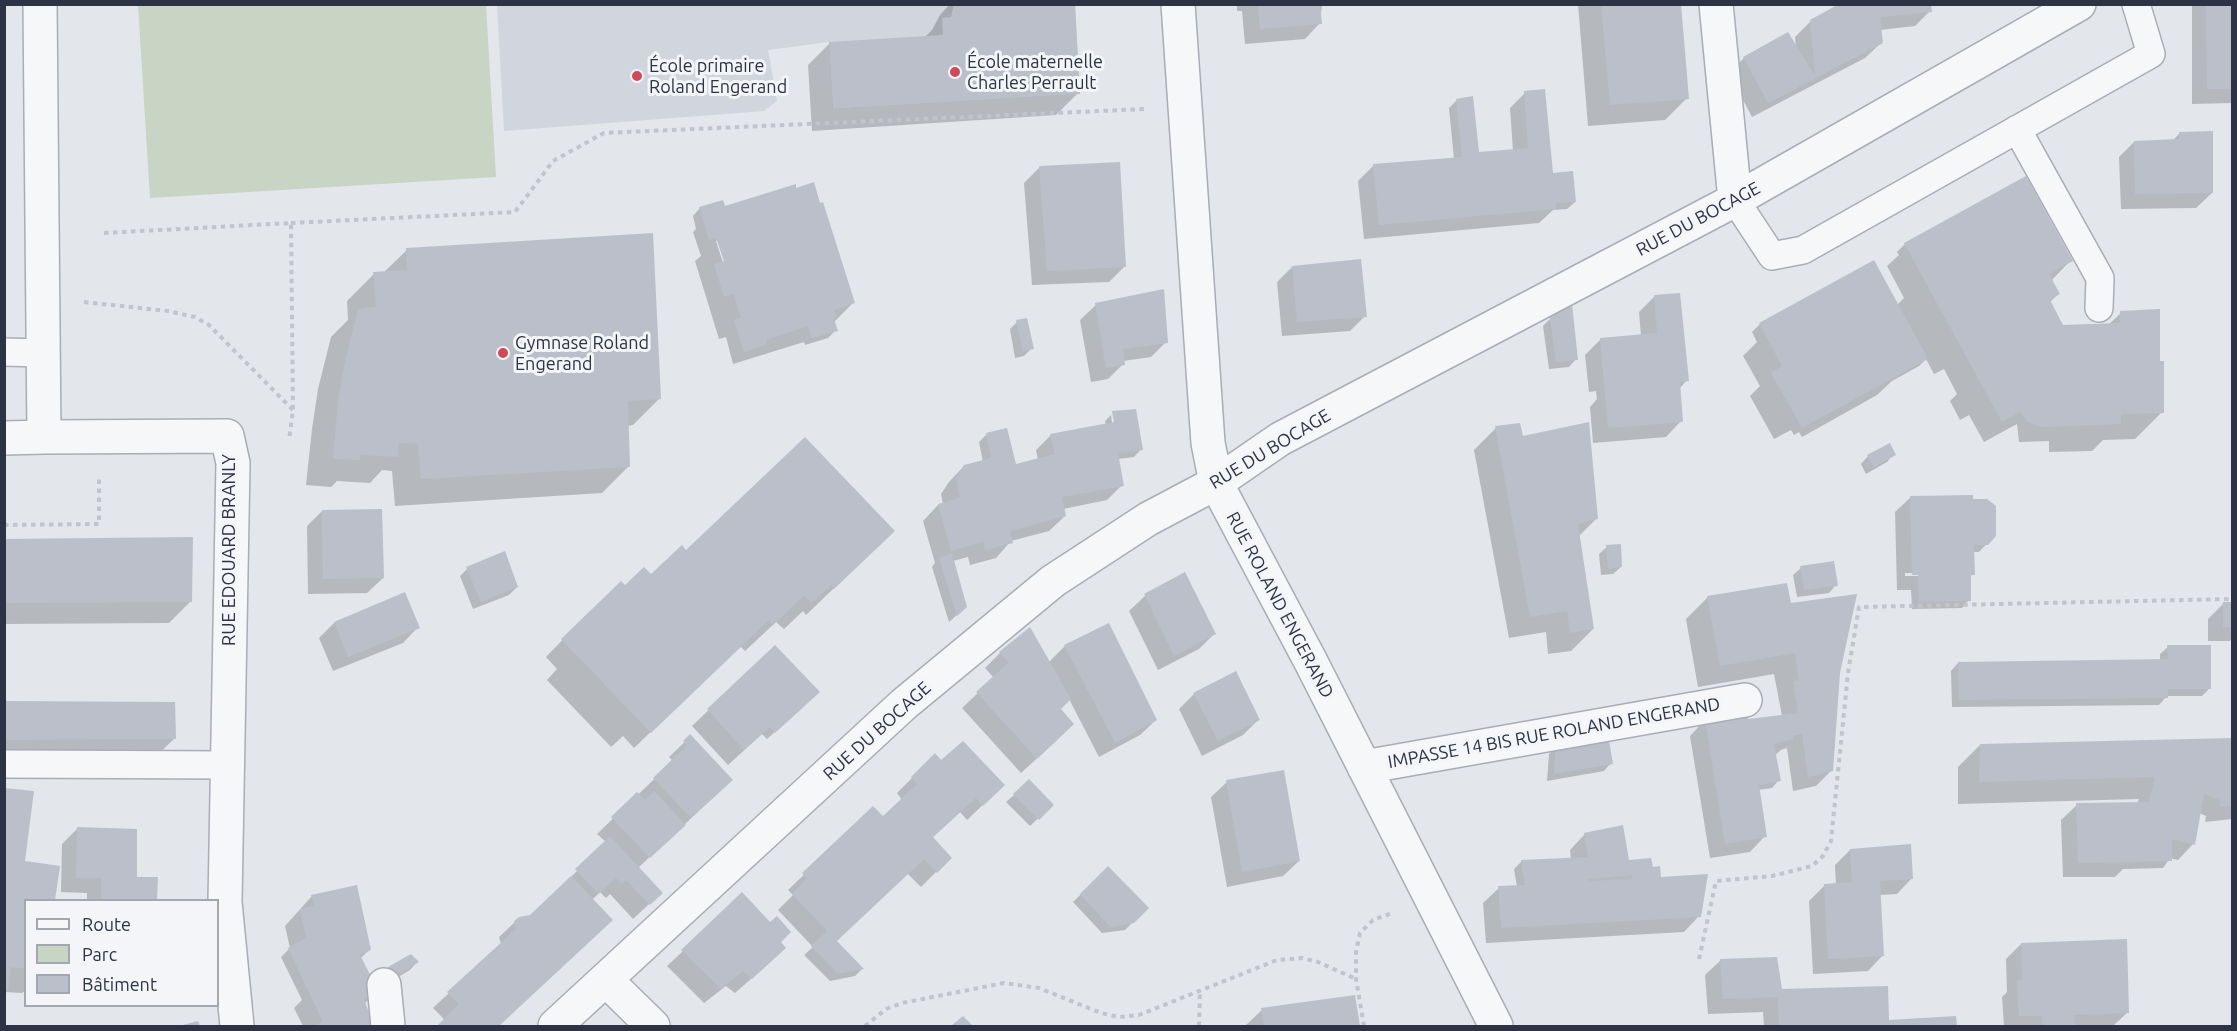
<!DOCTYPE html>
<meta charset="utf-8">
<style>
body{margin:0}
#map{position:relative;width:2237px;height:1031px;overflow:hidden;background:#e3e6eb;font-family:Ubuntu,sans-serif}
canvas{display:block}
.frame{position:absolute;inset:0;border:6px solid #2b3344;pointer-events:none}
.legend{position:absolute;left:24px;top:899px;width:195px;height:108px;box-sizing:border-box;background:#f3f5f8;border:2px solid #a3a7b0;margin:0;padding:8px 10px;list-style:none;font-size:18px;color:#2b3344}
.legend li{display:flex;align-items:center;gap:12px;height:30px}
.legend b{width:30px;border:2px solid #a3a7b0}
</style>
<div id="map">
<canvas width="2237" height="1031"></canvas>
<div class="frame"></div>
<ul class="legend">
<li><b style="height:8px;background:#f6f7f9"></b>Route</li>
<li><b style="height:16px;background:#c8d5c4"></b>Parc</li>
<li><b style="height:16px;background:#babfc9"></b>Bâtiment</li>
</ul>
</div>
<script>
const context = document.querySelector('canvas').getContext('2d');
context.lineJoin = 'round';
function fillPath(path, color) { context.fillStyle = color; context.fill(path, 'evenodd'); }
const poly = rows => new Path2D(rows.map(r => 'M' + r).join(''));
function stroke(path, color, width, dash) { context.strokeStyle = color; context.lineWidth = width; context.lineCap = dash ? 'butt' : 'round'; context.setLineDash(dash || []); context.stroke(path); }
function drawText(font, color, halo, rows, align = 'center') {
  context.font = font + ' Ubuntu,sans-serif'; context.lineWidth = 6; context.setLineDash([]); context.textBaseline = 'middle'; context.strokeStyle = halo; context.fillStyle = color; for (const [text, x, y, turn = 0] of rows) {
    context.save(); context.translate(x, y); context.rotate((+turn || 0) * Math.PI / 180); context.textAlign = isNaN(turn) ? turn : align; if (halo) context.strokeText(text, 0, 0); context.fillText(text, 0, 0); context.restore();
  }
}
const built = poly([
 [497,5,1075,5,1080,94,833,109,829,42,768,50,777,101,764,111,504,131]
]);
const green = poly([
 [138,5,486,5,496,177,150,198]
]);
const shadow = poly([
 [950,4,1073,4,1078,93,1056,115,812,131,808,65,830,43,924,38,932,30,940,15],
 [1237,4,1322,4,1320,23,1305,39,1245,44,1242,11,1237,11],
 [1578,4,1679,4,1687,98,1665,120,1588,126],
 [2192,4,2232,4,2232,103,2192,104],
 [1930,11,1915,26,1880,30,1881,43,1865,58,1752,117,1729,73,1744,58,1796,48,1795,37,1811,21],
 [1525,93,1551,175,1575,202,1567,209,1553,210,1539,223,1364,239,1358,181,1373,166,1454,159,1449,108,1457,100,1475,154,1513,151,1510,108],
 [2180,133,2212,193,2196,208,2121,209,2119,157,2134,142,2173,140],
 [1039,168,1124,267,1109,282,1032,285,1024,183],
 [796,189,819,203,853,303,833,323,836,330,828,338,805,345,804,342,733,364,726,337,719,339,695,261,701,256,693,232,696,229,693,216,700,208,724,207],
 [719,240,726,263,723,263,716,241],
 [1905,244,2071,260,2051,281,2058,294,2049,303,2062,327,2108,325,2121,313,2159,363,2162,412,2135,439,2103,440,2092,451,2049,452,2049,441,2019,442,2017,424,1984,442,1969,415,1960,420,1950,401,1957,394,1944,369,1934,374,1926,359,1919,366,1892,381,1877,395,1802,437,1799,432,1794,435,1791,430,1774,439,1750,396,1760,386,1743,356,1757,342,1752,332,1760,324,1897,305,1904,298,1887,266,1899,255,1897,252],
 [407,250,660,398,633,425,627,426,629,466,602,493,395,506,392,471,382,470,370,483,337,481,331,487,306,485,312,429,318,389,331,337,348,320,347,301,374,274,383,273],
 [1292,267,1365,316,1350,331,1282,336,1277,282],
 [1654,297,1687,380,1679,389,1681,421,1666,437,1593,443,1590,407,1597,399,1596,391,1589,392,1585,355,1601,339,1641,336,1639,312],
 [1096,305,1166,342,1151,357,1123,361,1123,364,1108,379,1091,382,1080,320],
 [1551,318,1576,359,1569,367,1549,369,1543,326],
 [1017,322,1032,348,1024,356,1015,358,1010,329],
 [1111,415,1112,423,1141,449,1134,457,1118,459,1122,485,1107,500,1063,509,1065,516,1049,531,1011,541,996,558,970,565,968,557,953,561,958,614,949,622,932,567,935,563,923,521,938,505,943,504,941,494,949,482,964,466,983,462,979,442,986,435,1011,467,1038,460,1036,450,1051,435,1106,425,1105,421],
 [1496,428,1522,438,1597,518,1578,537,1593,629,1571,651,1548,654,1546,632,1509,638,1474,450],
 [1894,454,1887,462,1866,474,1861,464,1868,456],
 [1911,497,1972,500,1995,535,1979,552,1973,552,1973,574,1969,578,1969,600,1962,608,1912,609,1911,590,1897,590,1895,512],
 [1905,573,1960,574,1960,576,1905,576],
 [322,511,383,578,367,593,308,594,307,526],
 [4,541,191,601,169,623,4,624],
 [1607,547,1621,567,1613,574,1601,575,1599,554],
 [686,552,855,568,806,615,803,611,784,629,776,622,745,651,740,646,634,748,623,736,611,747,547,680,557,669,546,657,572,630,625,587,651,577],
 [1801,568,1836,585,1829,593,1797,597,1793,575],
 [467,569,517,587,509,595,473,609,460,576],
 [1185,574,1215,633,1199,649,1158,670,1129,611,1145,596],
 [1708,597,1790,605,1838,675,1832,770,1816,786,1793,791,1787,748,1781,750,1775,755,1779,780,1772,788,1758,790,1765,836,1750,852,1710,858,1690,736,1705,720,1747,721,1782,716,1774,674,1698,687,1686,619],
 [2224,603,2232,603,2232,638,2230,641,2208,641,2208,619],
 [334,623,418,627,403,643,333,671,319,638],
 [1065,646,1156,720,1140,735,1099,757,1069,699,1059,709,1057,740,1021,773,962,708,994,678,985,668,1000,653,1049,662],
 [775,647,803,707,767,739,762,734,728,765,692,726],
 [2168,647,2210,688,2202,696,2167,696,2159,705,1952,707,1951,671,1958,663,2160,661,2160,654],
 [1194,694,1258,720,1243,735,1202,756,1179,709],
 [4,703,174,739,152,760,4,761],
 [690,737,716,795,638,868,661,893,633,919,610,894,606,898,600,892,592,900,596,935,498,1026,439,1026,445,1020,433,1008,501,944,499,937,515,922,531,917,606,842,597,834,673,761,669,757],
 [2232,739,2232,819,2205,822,2206,816,2199,813,2193,844,2178,860,2170,858,2163,868,2123,869,2115,877,2063,877,2061,820,2077,805,2137,804,2139,799,1958,804,1958,767,1980,745],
 [1557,746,1611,763,1604,771,1547,781,1549,754],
 [935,755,988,800,967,820,960,812,932,838,950,858,921,887,907,873,835,941,862,969,855,976,830,981,804,955,813,947,778,910,793,895,788,890,873,808,883,818,902,800,897,793],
 [1227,782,1299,861,1283,876,1227,887,1211,797],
 [4,789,23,862,58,867,54,900,26,900,26,990,22,993,4,992],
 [1014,795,1052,805,1030,826,1006,802],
 [77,829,135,879,156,879,155,900,87,900,87,893,61,892,62,844],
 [1585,834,1628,861,1651,868,1699,916,1684,932,1486,943,1483,903,1499,888,1517,887,1514,869,1522,861,1571,859,1570,850],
 [1850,850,1912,878,1897,894,1879,895,1883,955,1868,971,1813,974,1809,901,1824,886,1836,885,1835,865],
 [1108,868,1147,908,1125,930,1102,933,1073,902],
 [312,896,369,950,361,958,377,992,364,1004,373,1026,303,1026,294,1008,302,1000,281,957,290,948,285,926],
 [779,942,769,963,735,993,726,986,704,1003,667,966,683,951],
 [2021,944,2128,1012,2113,1026,2004,1026,2002,997,2007,992,2006,959],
 [1721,960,1780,991,1888,1021,1955,1017,1955,1026,1764,1026,1763,1012,1708,1014,1705,975],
 [417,962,410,970,383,986,381,976,389,969],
 [1353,997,1358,1026,1245,1026,1262,1010]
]);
const building = poly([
 [954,4,1075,4,1080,94,833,109,829,42,943,35,942,18,951,17],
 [1258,4,1320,4,1322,24,1260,29],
 [1601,4,1681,4,1689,99,1610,105],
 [1839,4,1931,4,1932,12,1880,17,1883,43,1768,103,1743,57,1788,32,1815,76,1810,20],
 [2206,4,2232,4,2232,89,2207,89],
 [1545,89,1553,173,1573,171,1576,202,1556,203,1556,209,1379,225,1373,164,1462,157,1456,99,1473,96,1479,152,1528,148,1524,91],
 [2213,131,2213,193,2135,194,2134,141,2179,139,2179,132],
 [1120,162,1126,267,1047,271,1039,166],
 [2026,176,2073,261,2049,274,2060,294,2050,300,2063,325,2120,323,2120,311,2160,309,2160,361,2164,361,2164,413,2121,414,2121,424,2043,427,2028,422,2020,412,2002,422,1904,243],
 [814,182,820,203,823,202,855,303,834,310,837,317,834,319,838,331,812,338,808,326,766,340,767,344,744,352,734,320,741,318,734,294,724,297,714,264,724,261,716,238,709,240,699,207,723,200,725,206,796,184,796,188],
 [653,233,661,399,628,401,630,467,421,479,418,444,399,443,398,457,360,455,360,460,333,459,338,401,345,361,358,309,376,307,373,272,407,270,406,248],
 [1361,259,1367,317,1297,322,1292,266],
 [1874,260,1928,359,1802,428,1771,373,1782,366,1759,323],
 [1164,289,1168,343,1123,349,1125,365,1106,368,1095,303],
 [1680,293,1689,381,1680,382,1683,422,1608,428,1600,338,1657,333,1654,295],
 [1572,304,1578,360,1556,362,1550,317],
 [1027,318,1034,349,1023,351,1016,320],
 [1136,409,1143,450,1118,453,1124,486,1062,497,1066,516,1010,531,1013,543,985,550,983,542,951,551,938,504,960,498,956,478,964,465,991,458,986,433,1007,428,1016,464,1055,454,1050,434,1114,422,1112,411],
 [1589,422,1598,519,1578,524,1594,629,1570,633,1567,611,1530,617,1495,426,1520,423,1523,436],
 [805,437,895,531,834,589,831,585,812,603,804,596,773,625,769,620,651,733,561,639,621,581,625,585,644,567,651,574,682,545,686,550],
 [1890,443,1896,455,1874,467,1867,455],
 [1973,495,1973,499,1987,499,1996,506,1996,536,1988,545,1974,545,1975,575,1971,575,1971,601,1919,602,1918,575,1912,575,1910,496],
 [382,509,384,578,323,579,322,510],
 [193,537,192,602,4,603,4,539],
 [1621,544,1622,567,1608,569,1606,545],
 [505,551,518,587,481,602,466,567],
 [952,553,967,607,957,616,939,558],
 [1834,561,1838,586,1804,590,1800,566],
 [1185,572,1216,634,1174,656,1144,594],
 [1787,583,1791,603,1857,594,1840,673,1833,771,1808,777,1802,734,1793,736,1794,739,1774,744,1781,781,1759,785,1767,837,1725,844,1705,719,1747,712,1748,719,1798,713,1793,681,1799,680,1795,653,1720,666,1707,596],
 [405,592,420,628,348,657,334,622],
 [2223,602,2232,602,2232,627,2223,627],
 [1109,623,1157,720,1115,743,1064,645],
 [1030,627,1071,699,1061,709,1074,724,1037,759,976,692,1009,662,999,652],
 [775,645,820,692,775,733,770,727,744,750,707,709],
 [2167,645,2211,645,2211,689,2168,689,2168,698,1959,700,1958,662,2168,659],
 [1236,671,1260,720,1218,741,1193,693],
 [4,701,175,702,176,739,4,740],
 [690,734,733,780,691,818,653,778,687,745,683,741],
 [1608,735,1613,764,1554,774,1556,744],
 [2232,738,2232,806,2220,807,2220,800,2204,794,2195,845,2172,839,2172,861,2078,863,2076,803,2149,802,2155,777,1979,782,1980,744],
 [963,741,1005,785,983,806,976,798,933,837,952,858,937,873,924,859,837,941,864,969,838,974,811,946,827,931,792,894,807,878,802,873,873,806,883,816,917,784,911,777,935,753,941,760],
 [1284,770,1300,861,1242,872,1226,780],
 [1029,779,1054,805,1039,820,1013,794],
 [4,788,34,791,25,861,60,866,55,900,26,900,26,969,11,967,8,991,4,990],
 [654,791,686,825,650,858,611,817,637,792,645,800],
 [1623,825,1629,860,1651,858,1653,867,1660,866,1661,877,1708,874,1701,917,1501,928,1498,886,1525,885,1521,860,1588,857,1584,833],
 [1632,875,1632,879,1589,881,1589,879],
 [77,827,137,829,137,877,158,877,157,900,101,900,101,878,76,878],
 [610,836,663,893,650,905,626,880,622,884,616,878,599,894,575,869],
 [1911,844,1913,879,1880,881,1884,956,1828,959,1824,884,1852,882,1850,849],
 [1108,866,1149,908,1134,923,1110,927,1080,894],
 [571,876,613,920,499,1026,437,1026,459,1004,447,992,516,929,514,921,519,917,530,915],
 [357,885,371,950,360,955,379,992,364,999,374,1026,315,1026,323,1022,288,948,306,938,300,909,314,906,311,895],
 [742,892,770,922,777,916,791,932,781,942,786,948,752,979,743,971,721,989,681,950],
 [2127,939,2129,1013,2074,1015,2075,1026,2042,1026,2042,1016,2019,1016,2017,980,2022,980,2021,943],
 [411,954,419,962,390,980,388,967],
 [1777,957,1782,989,1888,986,1889,1020,1956,1016,1957,1026,1779,1026,1778,997,1723,999,1720,959],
 [1355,995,1360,1026,1264,1026,1261,1008],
 [963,1016,973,1026,951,1026],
 [198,1021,200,1026,179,1026]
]);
const path = poly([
 [291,223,515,212,553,161,604,133,1145,109],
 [104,233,291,223,293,410,289,440],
 [84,302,168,311,195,317,209,325,293,410],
 [4,525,99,524,99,478],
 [1699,959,1716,881,1772,876,1812,866,1823,856,1831,841,1848,673,1859,607,2232,599],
 [865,1026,886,1009,902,1003,1004,983,1039,988,1101,1013,1119,1017,1139,1015,1277,960,1302,958,1318,962,1356,979],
 [1199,1026,1200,990],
 [1364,1026,1356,979,1356,952,1360,933,1373,920,1392,913]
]);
const service = poly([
 [2017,129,2100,278,2099,308],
 [1735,200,1772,256,1803,250,2151,54,2136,4],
 [4,352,43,353],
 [4,764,227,765]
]);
const minor = poly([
 [40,4,44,437,227,436,233,463,225,902,237,1026],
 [1178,4,1208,443,1216,483,1311,662,1496,1026],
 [1716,4,1735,200],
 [4,438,44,437],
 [1364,767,1745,700],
 [606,980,653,1026],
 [384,985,388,1026],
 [555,1026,904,704,1053,581,1148,519,1216,483,1280,439,1735,200,2079,4]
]);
const markers = [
 [955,72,6,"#cf4a58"],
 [637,76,6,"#cf4a58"],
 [503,353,6,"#cf4a58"]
];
const poiNames = [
 ["École maternelle",967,62],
 ["Charles Perrault",967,83],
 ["École primaire",649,66],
 ["Roland Engerand",649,87],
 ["Gymnase Roland",515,343],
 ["Engerand",515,364]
];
const streetNames = [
 ["RUE DU BOCAGE",1698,219,-28],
 ["RUE DU BOCAGE",1270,449,-31],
 ["RUE EDOUARD BRANLY",229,550,-90],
 ["RUE ROLAND ENGERAND",1280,605,62],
 ["RUE DU BOCAGE",877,731,-42],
 ["IMPASSE 14 BIS RUE ROLAND ENGERAND",1554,733,-10]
];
fillPath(built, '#d1d5dd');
fillPath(green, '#c8d5c4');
fillPath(shadow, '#0003');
fillPath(building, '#babfc9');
stroke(service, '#a8adb6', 30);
stroke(minor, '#a8adb6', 36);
stroke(path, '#c1c4ca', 4, [4.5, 4.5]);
stroke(service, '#f6f7f9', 27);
stroke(minor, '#f6f7f9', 33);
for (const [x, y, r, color] of markers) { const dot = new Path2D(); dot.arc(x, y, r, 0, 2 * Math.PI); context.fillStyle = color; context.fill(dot); stroke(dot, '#f3f5f8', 2); }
drawText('18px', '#2b3344', '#f3f5f8', poiNames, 'left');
drawText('18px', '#2b3344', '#f3f5f8', streetNames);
</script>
